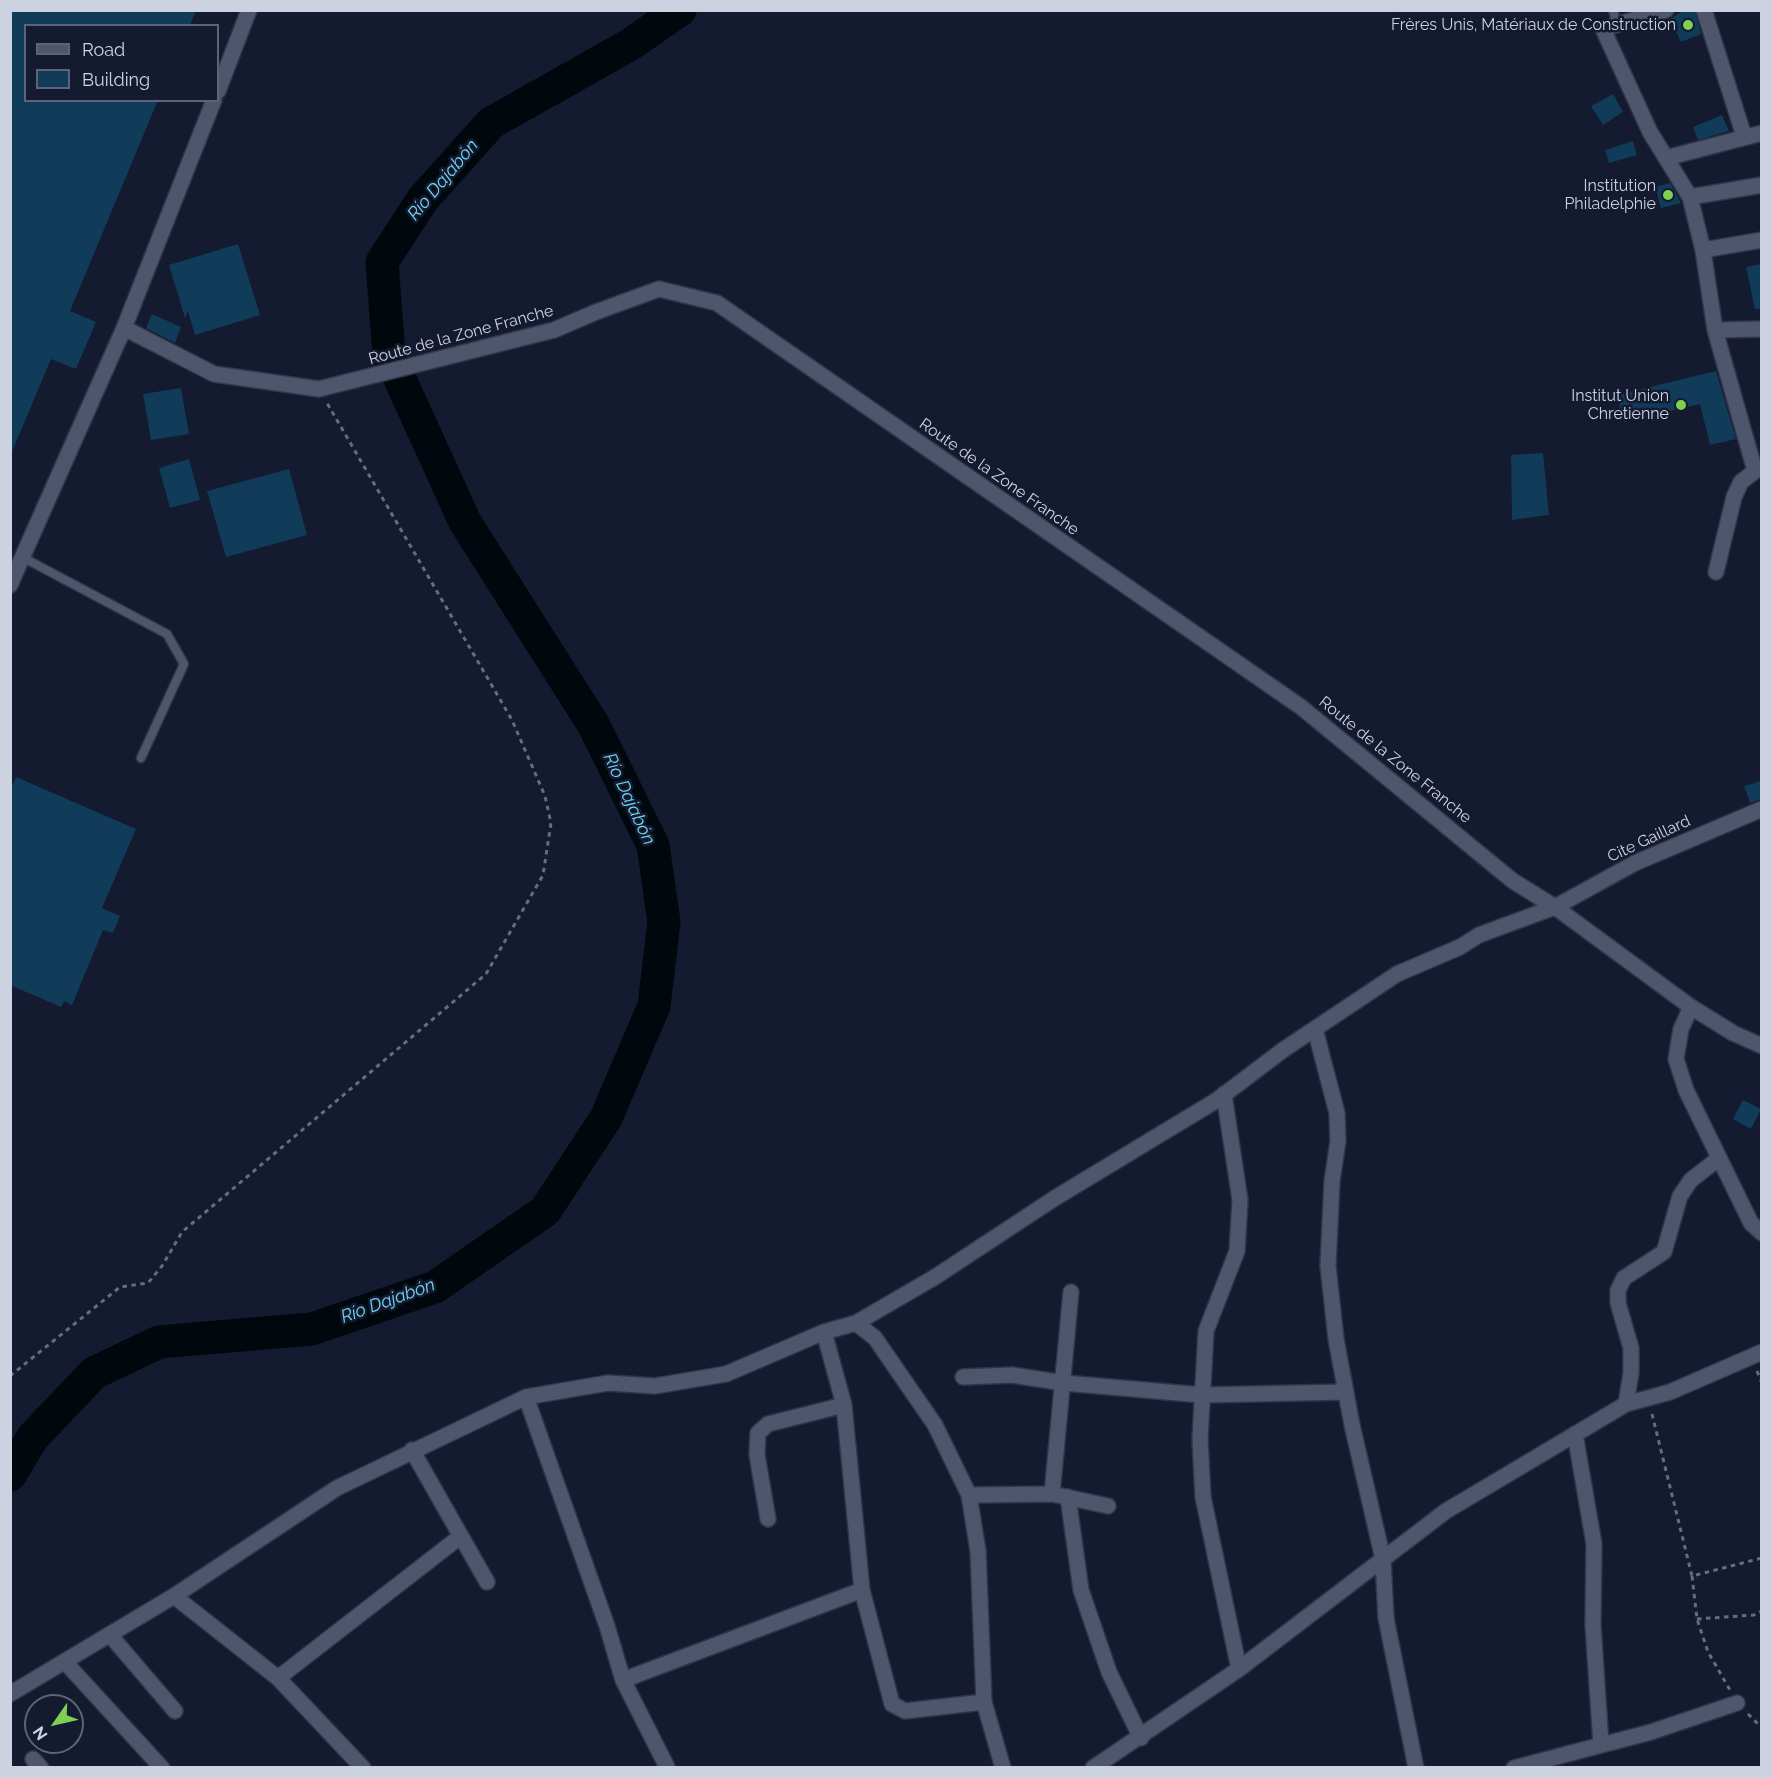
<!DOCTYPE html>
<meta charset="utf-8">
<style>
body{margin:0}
#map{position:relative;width:1772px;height:1778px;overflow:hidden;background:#141a2f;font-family:Raleway,sans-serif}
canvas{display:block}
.frame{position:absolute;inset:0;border:12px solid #cdd2e1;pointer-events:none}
.legend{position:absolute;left:24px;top:24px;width:195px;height:78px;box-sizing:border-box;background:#141a2f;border:2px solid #5e6476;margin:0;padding:8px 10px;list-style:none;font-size:18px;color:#cdd2e1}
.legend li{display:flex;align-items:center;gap:12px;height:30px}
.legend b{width:30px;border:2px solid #5e6476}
.north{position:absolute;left:24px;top:1694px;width:60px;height:60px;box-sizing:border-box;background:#141a2f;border:2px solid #5e6476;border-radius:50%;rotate:236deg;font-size:16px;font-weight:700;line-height:24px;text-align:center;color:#cdd2e1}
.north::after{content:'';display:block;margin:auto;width:21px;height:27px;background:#7fd052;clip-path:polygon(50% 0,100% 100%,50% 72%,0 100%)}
</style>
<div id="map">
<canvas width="1772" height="1778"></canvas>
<div class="frame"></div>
<ul class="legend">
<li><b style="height:8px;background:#4e566e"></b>Road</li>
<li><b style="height:16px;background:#103b59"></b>Building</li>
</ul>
<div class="north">N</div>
</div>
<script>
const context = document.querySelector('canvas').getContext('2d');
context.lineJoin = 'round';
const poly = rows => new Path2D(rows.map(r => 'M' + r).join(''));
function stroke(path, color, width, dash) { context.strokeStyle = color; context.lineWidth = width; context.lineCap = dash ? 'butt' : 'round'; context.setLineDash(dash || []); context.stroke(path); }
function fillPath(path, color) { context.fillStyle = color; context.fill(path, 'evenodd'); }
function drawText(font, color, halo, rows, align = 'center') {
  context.font = font + ' Raleway,sans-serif'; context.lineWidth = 5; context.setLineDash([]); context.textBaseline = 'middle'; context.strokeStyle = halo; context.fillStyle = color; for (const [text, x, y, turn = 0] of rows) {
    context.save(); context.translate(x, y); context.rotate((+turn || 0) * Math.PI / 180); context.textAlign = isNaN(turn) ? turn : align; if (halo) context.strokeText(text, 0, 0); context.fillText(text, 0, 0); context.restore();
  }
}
const river = poly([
 [10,1475,33,1437,94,1373,159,1342,312,1329,435,1287,545,1211,606,1118,654,1006,664,922,653,845,593,724,465,522,389,355,382,262,423,199,491,123,631,44,680,10]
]);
const building = poly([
 [10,10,196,10,190,26,26,26,26,100,158,100,70,311,96,322,76,369,51,359,11,454],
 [1684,10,1695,10,1701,34,1681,42,1670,19],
 [1613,94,1623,112,1603,125,1591,106],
 [1722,115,1729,131,1698,140,1693,127],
 [1633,141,1637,155,1609,163,1605,150],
 [1670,183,1681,203,1661,208,1655,187],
 [238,244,260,315,195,335,188,311,185,318,169,265],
 [1761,264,1761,309,1755,309,1746,267],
 [152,314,181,327,175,343,146,328],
 [1716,371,1736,439,1710,445,1700,404,1624,422,1617,395],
 [181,388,189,434,151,440,143,394],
 [1543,453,1549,515,1512,520,1511,455],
 [189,459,200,500,170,508,159,468],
 [289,469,307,535,226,557,207,491],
 [16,777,136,829,102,908,120,916,113,933,103,930,72,1005,64,1001,61,1007,10,985,10,790],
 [1761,781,1761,799,1750,803,1744,786],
 [1743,1100,1761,1109,1751,1129,1733,1119]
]);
const path = poly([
 [1757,1371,1762,1383],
 [10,1376,120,1287,148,1283,162,1266,182,1232,486,974,543,875,551,823,545,796,512,720,327,403],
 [1652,1414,1692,1576,1762,1558],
 [1692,1576,1697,1619,1708,1652,1730,1690],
 [1697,1619,1754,1615,1762,1611],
 [1748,1714,1762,1728]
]);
const lane = poly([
 [1613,10,1617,25],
 [22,557,167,634,184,664,141,758]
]);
const street = poly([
 [1666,10,1603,29,1650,132,1690,197,1703,250,1715,330,1755,471],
 [1704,10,1744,136],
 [218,91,249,10],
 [1666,158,1762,133],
 [1690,197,1762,185],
 [1703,250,1762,240],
 [124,328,214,374,319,389,554,330,596,312,659,289,717,303,1301,707,1513,881,1555,907],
 [1715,330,1762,329],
 [1716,572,1734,497,1741,482,1755,471],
 [10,585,124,328,214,100],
 [1691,1007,1681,1029,1676,1059,1686,1090,1751,1223,1762,1233],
 [1315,1029,1337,1113,1338,1141,1332,1181,1328,1266,1336,1339,1352,1425,1383,1559,1386,1618,1416,1768],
 [1224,1094,1240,1200,1237,1251,1206,1331,1200,1439,1203,1497,1239,1669],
 [856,1323,875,1338,935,1425,969,1495,978,1551,984,1702,1003,1768],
 [824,1332,844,1405,862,1590,892,1704,905,1711,984,1702],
 [963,1377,1012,1375,1064,1383,1202,1395,1346,1392],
 [526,1397,607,1626,623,1680,667,1767],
 [1626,1404,1631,1373,1631,1348,1618,1303,1618,1290,1624,1278,1664,1252,1680,1196,1691,1180,1718,1159],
 [1575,1434,1594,1544,1593,1625,1601,1744],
 [412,1450,487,1582],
 [1052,1494,1071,1292],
 [969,1495,1052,1494,1108,1506],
 [1068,1497,1081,1590,1109,1672,1141,1738],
 [768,1519,757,1455,758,1433,768,1424,844,1405],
 [174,1596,337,1488,526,1397,608,1383,655,1386,726,1374,824,1332,856,1323,935,1277,1055,1198,1217,1100,1283,1050,1397,974,1460,947,1479,935,1555,907,1635,863,1762,809],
 [110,1635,175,1711],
 [65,1662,162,1768],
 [278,1678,461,1536],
 [623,1680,862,1590],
 [10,1694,174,1596,278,1678,363,1768],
 [33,1759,41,1768],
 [1514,1768,1651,1732,1737,1703]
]);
const secondary = poly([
 [1555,907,1691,1007,1733,1033,1762,1046],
 [1093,1768,1239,1669,1446,1511,1626,1404,1670,1392,1762,1352]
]);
const markers = [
 [1688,25,6,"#7fd052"],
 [1668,195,6,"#7fd052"],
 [1681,405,6,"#7fd052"]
];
const poiNames = [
 ["Frères Unis, Matériaux de Construction",1676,25],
 ["Institution",1656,186],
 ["Philadelphie",1656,204],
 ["Institut Union",1669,396],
 ["Chretienne",1669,414]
];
const streetNames = [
 ["Route de la Zone Franche",461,335,-15],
 ["Route de la Zone Franche",999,477,35],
 ["Route de la Zone Franche",1395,760,39],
 ["Cite Gaillard",1649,839,-25]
];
const waterNames = [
 ["Río Dajabón",443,180,-50],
 ["Río Dajabón",629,799,65],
 ["Río Dajabón",388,1301,-20]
];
stroke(river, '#00080d', 33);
fillPath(building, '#103b59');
stroke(lane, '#333547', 11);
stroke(street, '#333547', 18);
stroke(secondary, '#333547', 18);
stroke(path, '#676d7f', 3, [4.5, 4.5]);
stroke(lane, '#4e566e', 8);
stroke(street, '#4e566e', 15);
stroke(secondary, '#4e566e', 15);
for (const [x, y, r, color] of markers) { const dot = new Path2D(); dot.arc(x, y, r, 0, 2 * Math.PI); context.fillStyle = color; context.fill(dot); stroke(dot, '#141a2f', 2); }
drawText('16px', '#cdd2e1', '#141a2f', poiNames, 'right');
drawText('16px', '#cdd2e1', '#141a2f', streetNames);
drawText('italic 18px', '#70d5ef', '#141a2f', waterNames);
</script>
